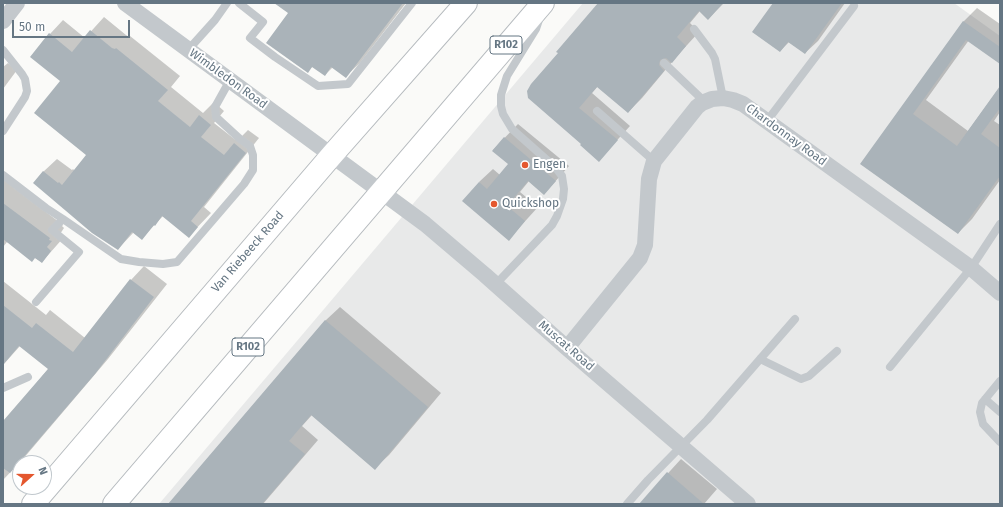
<!DOCTYPE html>
<style>
body{margin:0}
#map{position:relative;width:1003px;height:507px;overflow:hidden;background:#fafaf8;font-family:"Fira Sans",sans-serif}
canvas{display:block}
.frame{position:absolute;inset:0;border:4px solid #657683;pointer-events:none}
.north{position:absolute;left:12px;top:455px;width:40px;height:40px;box-sizing:border-box;background:#fff;border:1px solid #c1c8cd;border-radius:50%;rotate:69deg;font-size:11px;font-weight:700;line-height:16px;text-align:center;color:#657683}
.north::after{content:'';display:block;margin:auto;width:14px;height:18px;background:#e4572e;clip-path:polygon(50% 0,100% 100%,50% 72%,0 100%)}
.scale{position:absolute;left:12px;top:20px;width:118px;height:18px;box-sizing:border-box;border:2px solid #657683;border-top:0;padding-left:5px;font-size:12px;line-height:14px;white-space:nowrap;color:#657683;-webkit-text-stroke:3px #fff;paint-order:stroke}
</style>
<div id="map">
<canvas width="1003" height="507"></canvas>
<div class="frame"></div>
<div class="north">N</div>
<div class="scale">50 m</div>
</div>
<script>
const context = document.querySelector('canvas').getContext('2d');
context.lineJoin = 'round';
function fillPath(path, color) { context.fillStyle = color; context.fill(path, 'evenodd'); }
const poly = rows => new Path2D(rows.map(r => 'M' + r).join(''));
function stroke(path, color, width, dash) { context.strokeStyle = color; context.lineWidth = width; context.lineCap = dash ? 'butt' : 'round'; context.setLineDash(dash || []); context.stroke(path); }
function drawText(font, color, halo, rows, align = 'center') {
  context.font = font + ' "Fira Sans",sans-serif'; context.lineWidth = 4; context.setLineDash([]); context.textBaseline = 'middle'; context.strokeStyle = halo; context.fillStyle = color; for (const [text, x, y, turn = 0] of rows) {
    context.save(); context.translate(x, y); context.rotate((+turn || 0) * Math.PI / 180); context.textAlign = isNaN(turn) ? turn : align; if (halo) context.strokeText(text, 0, 0); context.fillText(text, 0, 0); context.restore();
  }
}
const built = poly([
 [583,3,954,3,1000,36,1000,504,159,504]
]);
const shadow = poly([
 [276,3,406,3,360,63,346,76,333,67,325,75,313,66,308,71,289,13],
 [599,3,724,3,708,19,700,11,690,23,699,32,677,56,642,98,628,112,598,86,592,93,630,126,599,160,582,144,559,53],
 [774,3,845,3,818,41,805,53,789,42,780,51],
 [977,8,1000,24,1000,63,969,40,926,100,968,131,1000,87,1000,112,994,121,1000,125,1000,180,972,219,958,233,862,163,964,21],
 [104,17,126,35,129,37,130,36,180,76,171,87,203,113,214,102,224,111,214,123,237,141,248,130,259,138,204,207,211,213,189,236,163,216,142,238,134,232,118,249,43,172,57,159,72,170,73,169,75,171,88,155,61,81,50,34,63,20,85,38],
 [8,63,17,70,3,89,3,67],
 [518,124,569,166,544,194,529,181,520,192,538,207,509,239,479,182,493,169,500,175,509,164,493,150],
 [3,179,63,225,62,226,64,228,60,234,64,237,42,262,7,242,3,247],
 [144,266,167,284,108,359,23,459,3,480,3,423,49,368,20,346,3,365,3,281,46,315,50,310,85,338,131,280],
 [340,307,441,393,389,455,375,468,312,415,302,426,318,440,263,504,169,504,326,320],
 [681,459,717,489,704,504,640,504]
]);
const building = poly([
 [274,3,403,3,346,78,331,67,325,76,312,67,308,73,266,43,288,13],
 [598,3,723,3,708,20,699,11,677,37,686,46,672,63,666,58,660,60,659,65,664,71,628,113,597,87,579,108,618,140,599,162,580,145,581,144,528,98,527,91,531,84,558,53,556,52],
 [773,3,842,3,805,54,788,42,780,52,752,32],
 [963,21,1000,47,1000,64,966,40,913,114,957,146,1000,86,1000,108,981,134,1000,148,1000,176,958,234,860,164],
 [90,30,112,48,115,49,116,48,168,90,158,101,190,127,199,115,211,125,201,137,224,155,234,143,246,153,191,221,198,227,189,238,162,216,155,226,154,225,142,240,132,232,118,250,92,233,33,183,43,171,58,183,59,182,62,185,86,155,34,113,60,81,30,57,49,33,72,52],
 [504,137,556,181,544,195,528,181,507,206,525,221,509,241,462,201,479,182,487,189,508,164,492,151],
 [3,203,50,238,49,240,52,241,47,247,51,251,42,263,35,258,32,262,3,239],
 [130,279,154,297,95,374,10,473,3,468,3,421,48,369,19,346,3,365,3,305,32,328,36,323,73,352],
 [325,320,428,407,375,470,311,415,289,441,305,454,262,504,168,504],
 [667,472,704,504,639,504]
]);
const lane = poly([
 [239,3,263,22,250,38,275,57,318,86,348,84,412,3],
 [694,29,712,53,715,59,723,98],
 [3,50,22,74,25,79,27,91,25,97,3,131],
 [188,50,215,20,227,3],
 [664,63,705,102],
 [597,111,654,161],
 [767,121,854,6],
 [3,175,46,208,63,219,52,230,79,252,36,302],
 [63,219,121,259,139,262,163,264,177,262,244,184,253,170,253,155,250,146,240,139,216,117,215,107,230,80],
 [496,284,552,225,557,216,563,199,564,189,562,176,556,168,512,129,503,114,501,106,501,95,507,76,536,29,540,17],
 [760,359,801,379,809,376,837,351],
 [890,367,971,268,1000,224],
 [1000,381,982,403,980,412,983,424,1000,442],
 [3,388,28,377],
 [985,399,1000,412],
 [627,504,648,480,707,420,795,319]
]);
const street = poly([
 [125,3,425,224,485,275,567,348,748,504],
 [3,21,17,3],
 [567,348,640,258,645,245,649,179,654,161,697,107,702,103,712,99,723,98,733,100,743,104,971,268,1000,293]
]);
const primary = poly([
 [33,504,332,155,466,3],
 [114,504,543,3]
]);
const markers = [
 [525,165,4,"#e4572e"],
 [494,204,4,"#e4572e"]
];
const shields = [
 [506,45,32],
 [248,347,32]
];
const shieldNames = [
 ["R102",506,45],
 ["R102",248,347]
];
const streetNames = [
 ["Wimbledon Road",228,79,36],
 ["Chardonnay Road",786,135,36],
 ["Van Riebeeck Road",248,252,-49],
 ["Muscat Road",566,346,41]
];
const poiNames = [
 ["Engen",533,165],
 ["Quickshop",502,204]
];
fillPath(built, '#e8e9e9');
fillPath(shadow, '#0003');
fillPath(building, '#aab3b9');
stroke(primary, '#b5babe', 24);
stroke(lane, '#c3c8cc', 8);
stroke(street, '#c3c8cc', 16);
stroke(primary, '#fff', 22);
for (const [x, y, r, color] of markers) { const dot = new Path2D(); dot.arc(x, y, r, 0, 2 * Math.PI); context.fillStyle = color; context.fill(dot); stroke(dot, '#fff', 1.5); }
for (const [x, y, w] of shields) { const box = new Path2D(); box.roundRect(x - w / 2, y - 9, w, 18, 3); context.fillStyle = '#fff'; context.fill(box); stroke(box, '#657683', 1); }
drawText('bold 11px', '#657683', null, shieldNames);
drawText('12px', '#657683', '#fff', streetNames);
drawText('12px', '#657683', '#fff', poiNames, 'left');
</script>
